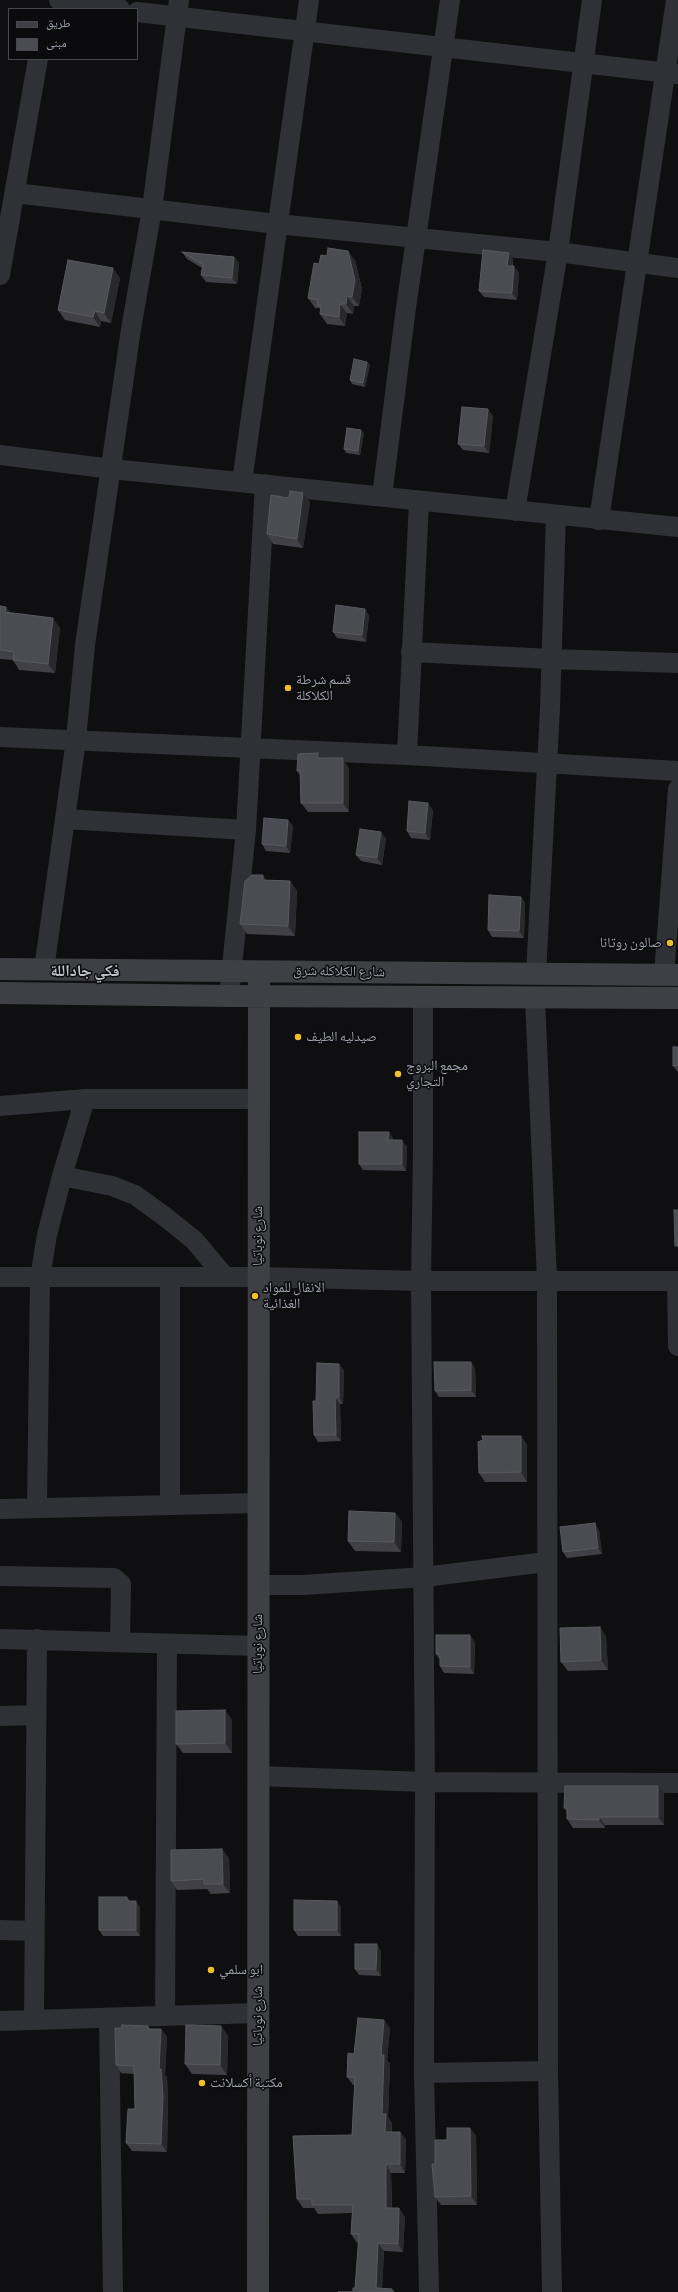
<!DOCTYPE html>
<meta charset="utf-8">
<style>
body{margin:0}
#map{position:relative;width:678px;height:2292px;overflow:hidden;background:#0f0f11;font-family:"Sofia Sans Condensed","Noto Naskh Arabic",sans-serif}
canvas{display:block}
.legend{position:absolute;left:8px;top:8px;width:130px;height:52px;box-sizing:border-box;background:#0b0a0c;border:1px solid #47484e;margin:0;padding:5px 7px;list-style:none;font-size:12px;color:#a0a4b2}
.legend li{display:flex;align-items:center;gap:8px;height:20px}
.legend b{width:20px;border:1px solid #47484e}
</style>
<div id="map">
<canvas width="678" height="2292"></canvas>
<ul class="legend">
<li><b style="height:5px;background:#3e4046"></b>طريق</li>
<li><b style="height:11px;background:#4b4b52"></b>مبنى</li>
</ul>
</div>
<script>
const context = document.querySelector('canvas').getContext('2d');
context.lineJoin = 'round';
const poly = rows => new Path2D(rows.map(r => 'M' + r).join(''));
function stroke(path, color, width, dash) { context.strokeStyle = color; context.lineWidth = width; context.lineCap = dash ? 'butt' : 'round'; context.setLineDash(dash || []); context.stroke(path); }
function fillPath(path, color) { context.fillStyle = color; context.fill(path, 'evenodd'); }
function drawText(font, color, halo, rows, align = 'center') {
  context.font = font + ' "Sofia Sans Condensed","Noto Naskh Arabic",sans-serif'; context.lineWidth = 3; context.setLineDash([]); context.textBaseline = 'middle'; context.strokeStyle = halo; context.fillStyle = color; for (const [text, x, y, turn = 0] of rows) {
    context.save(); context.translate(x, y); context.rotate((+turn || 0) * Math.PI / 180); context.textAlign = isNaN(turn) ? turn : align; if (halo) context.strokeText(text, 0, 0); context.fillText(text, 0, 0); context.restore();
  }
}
const street = poly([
 [59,0,120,9],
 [137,12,678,74],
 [15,193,277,224,558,252,678,268],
 [0,275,38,59],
 [0,455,112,469,678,527],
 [242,482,309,0],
 [382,496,405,315,450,0],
 [515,511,558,252,592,0],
 [599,520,676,0],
 [411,652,551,659,678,663],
 [0,737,407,755,678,771],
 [407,755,419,502],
 [65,819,246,830],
 [44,969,76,740,85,645,131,329,152,209,179,0],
 [536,974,550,708,556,515],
 [664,975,678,789],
 [229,996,246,830,265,484],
 [423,997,423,1150,421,1281,425,1782,424,2073,429,2292],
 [535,998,547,1280,548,2071,552,2292],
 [0,1106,85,1099,258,1099],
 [62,1176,112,1186,135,1195,164,1216,194,1240,225,1277],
 [0,1277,258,1277,421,1281,678,1281],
 [677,1281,678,1346],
 [170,1504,170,1277],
 [37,1508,40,1278,47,1235,62,1176,85,1099],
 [0,1509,258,1503],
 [0,1576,114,1578,121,1584,120,1642],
 [258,1585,303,1585,424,1577,546,1562],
 [0,1639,258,1646],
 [0,1716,36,1715],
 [258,1776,425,1782,678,1783],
 [0,1930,35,1931],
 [165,2016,167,1644],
 [109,2018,113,2292],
 [34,2020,37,1639],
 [0,2021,258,2013],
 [424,2073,548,2071]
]);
const secondary = poly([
 [0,969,678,975],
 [0,993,229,996,678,998],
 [258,2292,259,972]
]);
const wall = poly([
 [182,252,234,257,239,263,237,284,206,282,201,275,202,268,187,259],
 [509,253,513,259,513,266,519,273,517,300,484,297,479,291],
 [355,260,362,289,359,306,354,306,353,314,347,313,345,326,327,324,320,314,321,310,319,308,315,308,308,298,319,264],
 [120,278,111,323,101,321,100,327,65,320,58,310],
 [367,362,370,365,365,387,352,384,350,380],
 [488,409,493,416,489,453,463,450,458,444],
 [364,433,360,455,346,453,344,449],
 [310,502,303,548,273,544,267,534],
 [0,606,6,607,10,613,60,628,55,673,19,670,13,660,0,659],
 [365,609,369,616,366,642,337,638,333,632],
 [322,758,349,768,349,812,308,812,301,803,300,775,297,771],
 [433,810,430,840,411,838,407,831],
 [288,820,293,826,290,853,266,851,262,844],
 [386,838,382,865,361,861,356,855],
 [267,880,290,881,297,891,295,936,247,934,240,924],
 [521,897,525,903,524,938,492,937,488,930],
 [678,1047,678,1072,673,1066],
 [393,1138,393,1140,407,1147,406,1171,363,1170,359,1164],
 [475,1368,476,1397,439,1397,435,1391],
 [344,1370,343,1404,340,1404,341,1441,318,1442,314,1435,316,1401],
 [521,1436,527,1445,527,1482,485,1482,479,1473],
 [395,1513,402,1522,401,1552,355,1551,348,1541],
 [599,1530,602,1554,567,1558,563,1552],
 [606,1636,608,1670,568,1671,561,1662],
 [475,1642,474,1674,444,1673,440,1666,440,1660,436,1654],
 [225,1710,232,1720,232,1753,183,1753,176,1744],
 [664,1794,664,1825,605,1825,605,1828,573,1828,567,1819,567,1812,564,1808],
 [229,1858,230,1893,211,1894,207,1889,177,1890,171,1881],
 [127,1897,130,1901,140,1907,140,1936,103,1936,99,1930],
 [341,1907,341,1936,298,1936,294,1930],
 [381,1951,381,1976,359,1975,355,1969],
 [148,2026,150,2029,161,2029,167,2037,165,2075,167,2077,168,2104,167,2152,132,2151,126,2143,135,2109,134,2074,121,2073,116,2065,121,2028],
 [221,2026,228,2036,227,2075,192,2074,185,2064],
 [390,2028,387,2060,390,2064,388,2117,392,2123,392,2132,400,2132,406,2140,405,2173,391,2173,392,2208,405,2217,403,2252,384,2251,382,2288,392,2289,395,2292,338,2292,353,2292,355,2288,359,2243,357,2243,351,2234,352,2213,318,2214,314,2208,303,2208,297,2199,352,2135,355,2085,353,2085,347,2077,354,2054],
 [470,2128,476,2136,477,2205,441,2205,435,2197,435,2164,447,2140]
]);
const shadedWall = poly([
 [348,251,355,260,362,289,359,306,352,297],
 [509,253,513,259,512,272,507,266],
 [234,257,239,263,237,284,232,278],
 [514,266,519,273,517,300,512,293],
 [113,268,120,278,111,323,104,313],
 [347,296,354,306,353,314,346,304],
 [340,304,347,313,345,326,339,317],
 [95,311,101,321,100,327,93,317],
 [367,362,370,365,365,387,363,383],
 [488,409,493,416,489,453,484,446],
 [361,430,364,433,360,455,358,451],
 [303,493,310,502,303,548,297,539],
 [6,607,12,616,5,612],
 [365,609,369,616,366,642,362,635],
 [53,618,60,628,55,673,48,664],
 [318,753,325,763,318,758],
 [343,758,349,768,349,812,343,803],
 [428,803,433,810,430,840,425,833],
 [288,820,293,826,290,853,286,846],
 [381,832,386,838,382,865,377,858],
 [263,875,270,885,263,880],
 [290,881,297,891,295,936,288,926],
 [521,897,525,903,524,938,519,931],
 [389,1132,393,1138,393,1146,388,1140],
 [402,1140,407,1147,406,1171,402,1164],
 [471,1362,475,1368,476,1397,471,1390],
 [339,1364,344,1370,343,1404,339,1397],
 [335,1397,340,1404,341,1441,336,1435],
 [521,1436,527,1445,527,1482,521,1472],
 [395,1513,402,1522,401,1552,394,1542],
 [595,1523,599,1530,602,1554,598,1548],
 [600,1627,606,1636,608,1670,601,1660],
 [470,1635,475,1642,474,1674,470,1667],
 [225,1710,232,1720,232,1753,225,1743],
 [658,1786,664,1794,664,1825,658,1817],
 [599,1817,605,1825,605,1828,599,1820],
 [222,1849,229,1858,230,1893,223,1884],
 [136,1901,140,1907,140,1936,136,1930],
 [337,1901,341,1907,341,1936,337,1930],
 [377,1944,381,1951,381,1976,376,1969],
 [384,2020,390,2028,387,2060,390,2064,388,2117,392,2123,391,2140,385,2132,382,2114,381,2055],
 [221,2026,228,2036,227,2075,220,2065],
 [161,2029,167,2037,165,2075,167,2077,168,2104,167,2152,161,2144,159,2069],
 [470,2128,476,2136,477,2205,471,2196],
 [400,2132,406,2140,405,2173,400,2164],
 [386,2164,391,2173,392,2216,386,2208],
 [399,2208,405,2217,403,2252,398,2244],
 [378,2243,384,2251,382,2292,376,2288]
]);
const building = poly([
 [328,248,348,251,355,280,352,297,347,296,346,304,340,304,339,317,320,314,321,306,317,306,318,300,308,298,314,263,319,264,321,255,327,256,328,248],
 [483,250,509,253,507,266,514,266,512,293,479,291,483,250],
 [182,252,234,257,232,278,201,275,203,265,182,252],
 [68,260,113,268,104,313,95,311,93,317,58,310,68,260],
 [354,359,367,362,363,383,350,380,354,359],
 [462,407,488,409,484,446,458,444,462,407],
 [347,428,361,430,358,451,344,449,347,428],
 [290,491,303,493,297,539,267,534,271,495,289,498,290,491],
 [336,605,365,609,362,635,333,632,336,605],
 [0,606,6,607,5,612,53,618,48,664,13,660,14,652,0,650,0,606],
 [318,753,318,758,343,758,343,803,301,803,300,770,297,771,298,754,318,753],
 [409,801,428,803,425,833,407,831,409,801],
 [264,818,288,820,286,846,262,844,264,818],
 [360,829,381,832,377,858,356,855,360,829],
 [252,875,263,875,263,880,290,881,288,926,240,924,245,881,252,875],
 [489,895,521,897,519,931,488,930,489,895],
 [673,1047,678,1047,678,1065,673,1066,673,1047],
 [359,1132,389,1132,388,1140,402,1140,402,1164,359,1164,359,1132],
 [674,1210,678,1210,678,1246,675,1246,674,1210],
 [434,1362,471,1362,471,1390,435,1391,434,1362],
 [317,1363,339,1364,339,1397,335,1397,336,1435,314,1435,313,1401,316,1401,317,1363],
 [482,1436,521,1436,521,1472,479,1473,478,1442,483,1440,482,1436],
 [349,1511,395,1513,394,1542,348,1541,349,1511],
 [595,1523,598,1548,563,1552,560,1527,595,1523],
 [600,1627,601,1660,561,1662,560,1628,600,1627],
 [436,1635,470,1635,470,1667,440,1666,440,1654,436,1654,436,1635],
 [225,1710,225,1743,176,1744,176,1711,225,1710],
 [565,1786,658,1786,658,1817,599,1817,599,1820,567,1819,567,1808,564,1808,565,1786],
 [222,1849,223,1884,204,1884,204,1879,171,1881,171,1850,222,1849],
 [99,1897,127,1897,127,1901,136,1901,136,1930,99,1930,99,1897],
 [294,1900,337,1901,337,1930,294,1930,294,1900],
 [355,1944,377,1944,376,1969,355,1969,355,1944],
 [358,2018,384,2020,381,2055,384,2055,382,2114,386,2114,385,2132,400,2132,400,2164,386,2164,386,2208,399,2208,398,2244,378,2243,376,2288,392,2289,392,2292,338,2292,353,2292,353,2288,355,2288,359,2234,351,2234,353,2205,312,2205,312,2199,297,2199,293,2136,352,2135,355,2077,347,2077,348,2053,354,2054,358,2018],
 [122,2025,148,2026,148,2029,161,2029,159,2069,161,2069,163,2096,161,2144,126,2143,128,2109,135,2109,134,2066,116,2065,115,2028,121,2028,122,2025],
 [186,2025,221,2026,220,2065,185,2064,186,2025],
 [447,2128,470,2128,471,2196,435,2197,432,2164,435,2164,435,2140,447,2140,447,2128]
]);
const markers = [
 [288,688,4,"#efc029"],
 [670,943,4,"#efc029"],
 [298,1037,4,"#efc029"],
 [398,1074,4,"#efc029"],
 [255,1296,4,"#efc029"],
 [211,1970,4,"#efc029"],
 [202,2083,4,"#efc029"]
];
const poiNames = [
 ["قسم شرطة",296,680],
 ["الكلاكلة",296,696],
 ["صالون روتانا",662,943,"right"],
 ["صيدليه الطيف",306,1037],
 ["مجمع البروج",406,1066],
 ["التجاري",406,1082],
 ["الانفال للمواد",263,1288],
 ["الغذائية",263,1304],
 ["ابو سلمي",219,1970],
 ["مكتبة أكسلانت",210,2083]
];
const streetNames = [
 ["شارع الكلاكله شرق",339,972,1],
 ["شارع نوباتيا",258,1236,-90],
 ["شارع نوباتيا",258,1644,-90],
 ["شارع نوباتيا",258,2016,-90]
];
const quarterNames = [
 ["فكي جاداللة",85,972]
];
stroke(street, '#303136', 20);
stroke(secondary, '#3e4046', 22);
fillPath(wall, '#414046');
fillPath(shadedWall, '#29282c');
fillPath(building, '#4b4b52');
stroke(building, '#595961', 1);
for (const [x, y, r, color] of markers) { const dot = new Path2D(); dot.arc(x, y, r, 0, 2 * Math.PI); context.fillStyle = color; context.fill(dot); stroke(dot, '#0b0a0c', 1.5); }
drawText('14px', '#a0a4b2', '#0b0a0c', poiNames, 'left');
drawText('14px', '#a0a4b2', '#0b0a0c', streetNames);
drawText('bold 16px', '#c1c3ce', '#0b0a0c', quarterNames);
</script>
